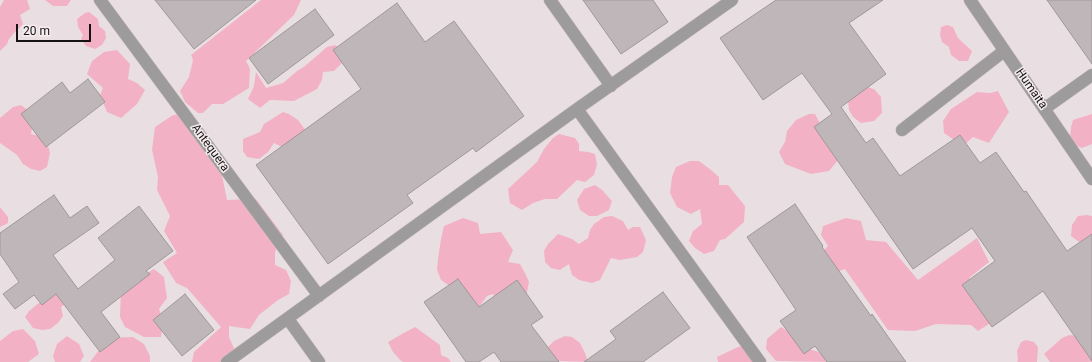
<!DOCTYPE html>
<style>
body{margin:0}
#map{position:relative;width:1092px;height:362px;overflow:hidden;background:#e9dfe2;font-family:Roboto,sans-serif}
canvas{display:block}
.scale{position:absolute;left:16px;top:24px;width:75px;height:18px;box-sizing:border-box;border:2px solid #151213;border-top:0;padding-left:5px;font-size:12px;line-height:14px;white-space:nowrap;color:#151213;-webkit-text-stroke:3px #f6edef;paint-order:stroke}
</style>
<div id="map">
<canvas width="1092" height="362"></canvas>
<div class="scale">20 m</div>
</div>
<script>
const context = document.querySelector('canvas').getContext('2d');
context.lineJoin = 'round';
function fillPath(path, color) { context.fillStyle = color; context.fill(path, 'evenodd'); }
const poly = rows => new Path2D(rows.map(r => 'M' + r).join(''));
function stroke(path, color, width, dash) { context.strokeStyle = color; context.lineWidth = width; context.lineCap = dash ? 'butt' : 'round'; context.setLineDash(dash || []); context.stroke(path); }
function drawText(font, color, halo, rows, align = 'center') {
  context.font = font + ' Roboto,sans-serif'; context.lineWidth = 3; context.setLineDash([]); context.textBaseline = 'middle'; context.strokeStyle = halo; context.fillStyle = color; for (const [text, x, y, turn = 0] of rows) {
    context.save(); context.translate(x, y); context.rotate((+turn || 0) * Math.PI / 180); context.textAlign = isNaN(turn) ? turn : align; if (halo) context.strokeText(text, 0, 0); context.fillText(text, 0, 0); context.restore();
  }
}
const green = poly([
 [4,0,27,0,30,9,20,15,23,24,14,33,9,39,7,44,0,51,0,7],
 [45,0,71,0,67,6,53,6],
 [261,0,301,0,294,15,246,61,250,69,249,88,223,104,212,104,203,113,198,113,185,102,180,91,189,77,193,60,191,55],
 [89,12,98,19,99,26,105,31,106,38,102,45,95,49,86,46,81,39,83,35,78,27,77,19,85,13],
 [947,25,953,27,958,38,972,51,968,61,959,61,951,55,949,47,942,42,940,35,941,27],
 [335,45,344,51,342,63,334,71,323,72,322,80,317,89,294,101,270,100,260,108,248,99,254,86,256,72,266,88,283,83,297,71,305,66,327,47],
 [117,50,130,64,128,79,137,83,145,90,137,104,121,118,107,112,100,95,103,88,87,74,92,61,104,52],
 [864,86,874,89,881,97,882,113,874,121,861,123,853,117,849,110,848,100],
 [998,91,1009,112,989,143,973,137,963,146,944,133,943,121,951,109,977,92,990,93],
 [21,105,34,115,31,134,43,137,47,142,50,153,47,167,40,171,31,169,23,164,17,155,0,143,0,118,13,107],
 [283,112,289,114,298,120,306,131,282,147,274,143,268,152,259,159,247,157,243,151,243,139,260,132,264,124],
 [192,114,222,175,227,200,256,199,283,235,275,252,275,265,286,270,291,281,289,294,278,300,259,315,250,329,229,326,229,337,239,360,237,362,192,362,194,352,221,327,187,288,176,283,163,262,177,253,164,231,170,216,157,190,158,177,152,150,155,127,173,115],
 [809,114,815,114,839,159,829,171,811,174,785,164,779,152,785,142,787,131,796,120],
 [1092,114,1092,144,1082,148,1075,145,1070,138,1071,127,1073,120],
 [559,134,575,138,579,144,579,151,588,152,595,154,597,164,594,175,585,182,577,180,557,199,545,199,533,203,522,210,510,203,508,189,537,162,544,149,553,138],
 [690,161,699,161,711,170,719,177,719,185,728,185,745,206,744,222,725,239,720,240,714,251,704,254,695,248,689,241,693,231,702,224,700,209,691,214,677,207,670,193,672,177,676,167],
 [595,185,602,190,612,201,609,210,597,216,589,216,580,210,577,200,584,189],
 [0,207,8,217,8,223,0,227],
 [1087,215,1092,216,1092,244,1082,244,1071,236,1072,225,1078,216],
 [612,216,623,221,628,230,633,227,640,227,646,240,643,252,637,257,620,260,611,258,600,280,592,283,579,280,572,275,569,264,560,270,551,268,545,262,544,251,548,244,558,234,572,239,579,244,588,238,590,230,594,224,604,217],
 [463,218,478,223,480,234,501,232,513,250,508,262,520,264,526,275,529,282,526,297,497,301,493,294,487,296,479,307,441,280,437,270,438,259,441,239,444,226],
 [846,218,861,221,866,240,886,242,918,280,977,238,989,262,969,278,991,293,992,322,978,331,971,325,936,324,915,331,888,330,845,269,828,275,818,256,828,246,821,235,823,226],
 [154,269,164,277,167,298,159,309,163,321,161,337,144,337,125,327,120,317,121,289],
 [49,287,74,298,61,307,63,316,58,323,50,329,42,330,33,328,25,317,29,311,45,298],
 [415,327,440,345,441,355,448,358,451,362,403,362,400,360,393,352,388,342,402,334],
 [781,327,797,337,802,348,816,351,830,357,836,362,776,361,766,349,767,339],
 [23,329,35,341,39,354,28,362,0,362,0,341,13,331],
 [1069,335,1081,336,1092,345,1092,362,1050,362,1044,354,1062,338],
 [67,336,79,344,84,356,80,362,55,362,53,356,57,344],
 [565,336,572,337,580,343,585,353,588,362,557,361,548,347,554,341],
 [133,337,144,344,150,356,150,362,90,362,108,338],
 [1026,340,1034,342,1038,347,1037,362,1017,362,1018,361,1017,351,1021,342],
 [747,344,766,359,766,362,718,362,717,357,738,347]
]);
const building = poly([
 [155,0,256,0,194,49,155,0],
 [583,0,653,0,668,22,621,54,583,0],
 [776,0,883,0,849,23,886,74,841,107,866,143,873,138,900,176,960,135,980,163,996,152,1024,192,1026,191,1067,251,1092,234,1092,361,1043,291,992,327,962,285,995,261,972,228,913,269,814,127,832,114,802,73,763,100,720,38,776,0],
 [1047,0,1092,0,1092,64,1047,0],
 [397,3,425,42,454,21,524,116,476,152,473,148,407,195,413,203,328,264,256,165,361,89,333,50,397,3],
 [315,9,334,35,268,84,249,58,315,9],
 [88,79,105,102,46,147,21,114,62,82,70,93,88,79],
 [54,195,70,218,87,206,99,223,53,255,78,289,115,260,98,238,139,206,173,251,146,271,150,274,101,312,120,337,100,352,56,294,42,305,34,295,15,309,3,294,19,282,0,254,0,233,54,195],
 [795,204,823,246,822,247,871,316,872,314,906,362,827,362,815,346,804,354,780,321,796,310,747,237,795,204],
 [458,279,479,307,517,280,543,317,531,325,559,362,501,362,494,352,479,362,466,362,424,302,458,279],
 [663,292,690,328,643,362,584,362,616,339,610,331,663,292],
 [185,294,214,330,182,356,153,320,185,294]
]);
const lane = poly([
 [902,130,1004,51]
]);
const street = poly([
 [100,0,319,296],
 [550,0,611,86],
 [970,0,1092,179],
 [577,109,760,362],
 [1044,109,1092,75],
 [288,319,319,362],
 [227,362,577,109,732,0]
]);
const streetNames = [
 ["Humaita",1031,89,55],
 ["Antequera",210,148,54]
];
fillPath(green, '#f3b1c6');
fillPath(building, '#bfb6b9');
stroke(building, '#9f9799', 1);
stroke(lane, '#c3babd', 13);
stroke(street, '#c3babd', 13);
stroke(lane, '#9e9b9c', 12);
stroke(street, '#9e9b9c', 12);
drawText('12px', '#151213', '#f6edef', streetNames);
</script>
